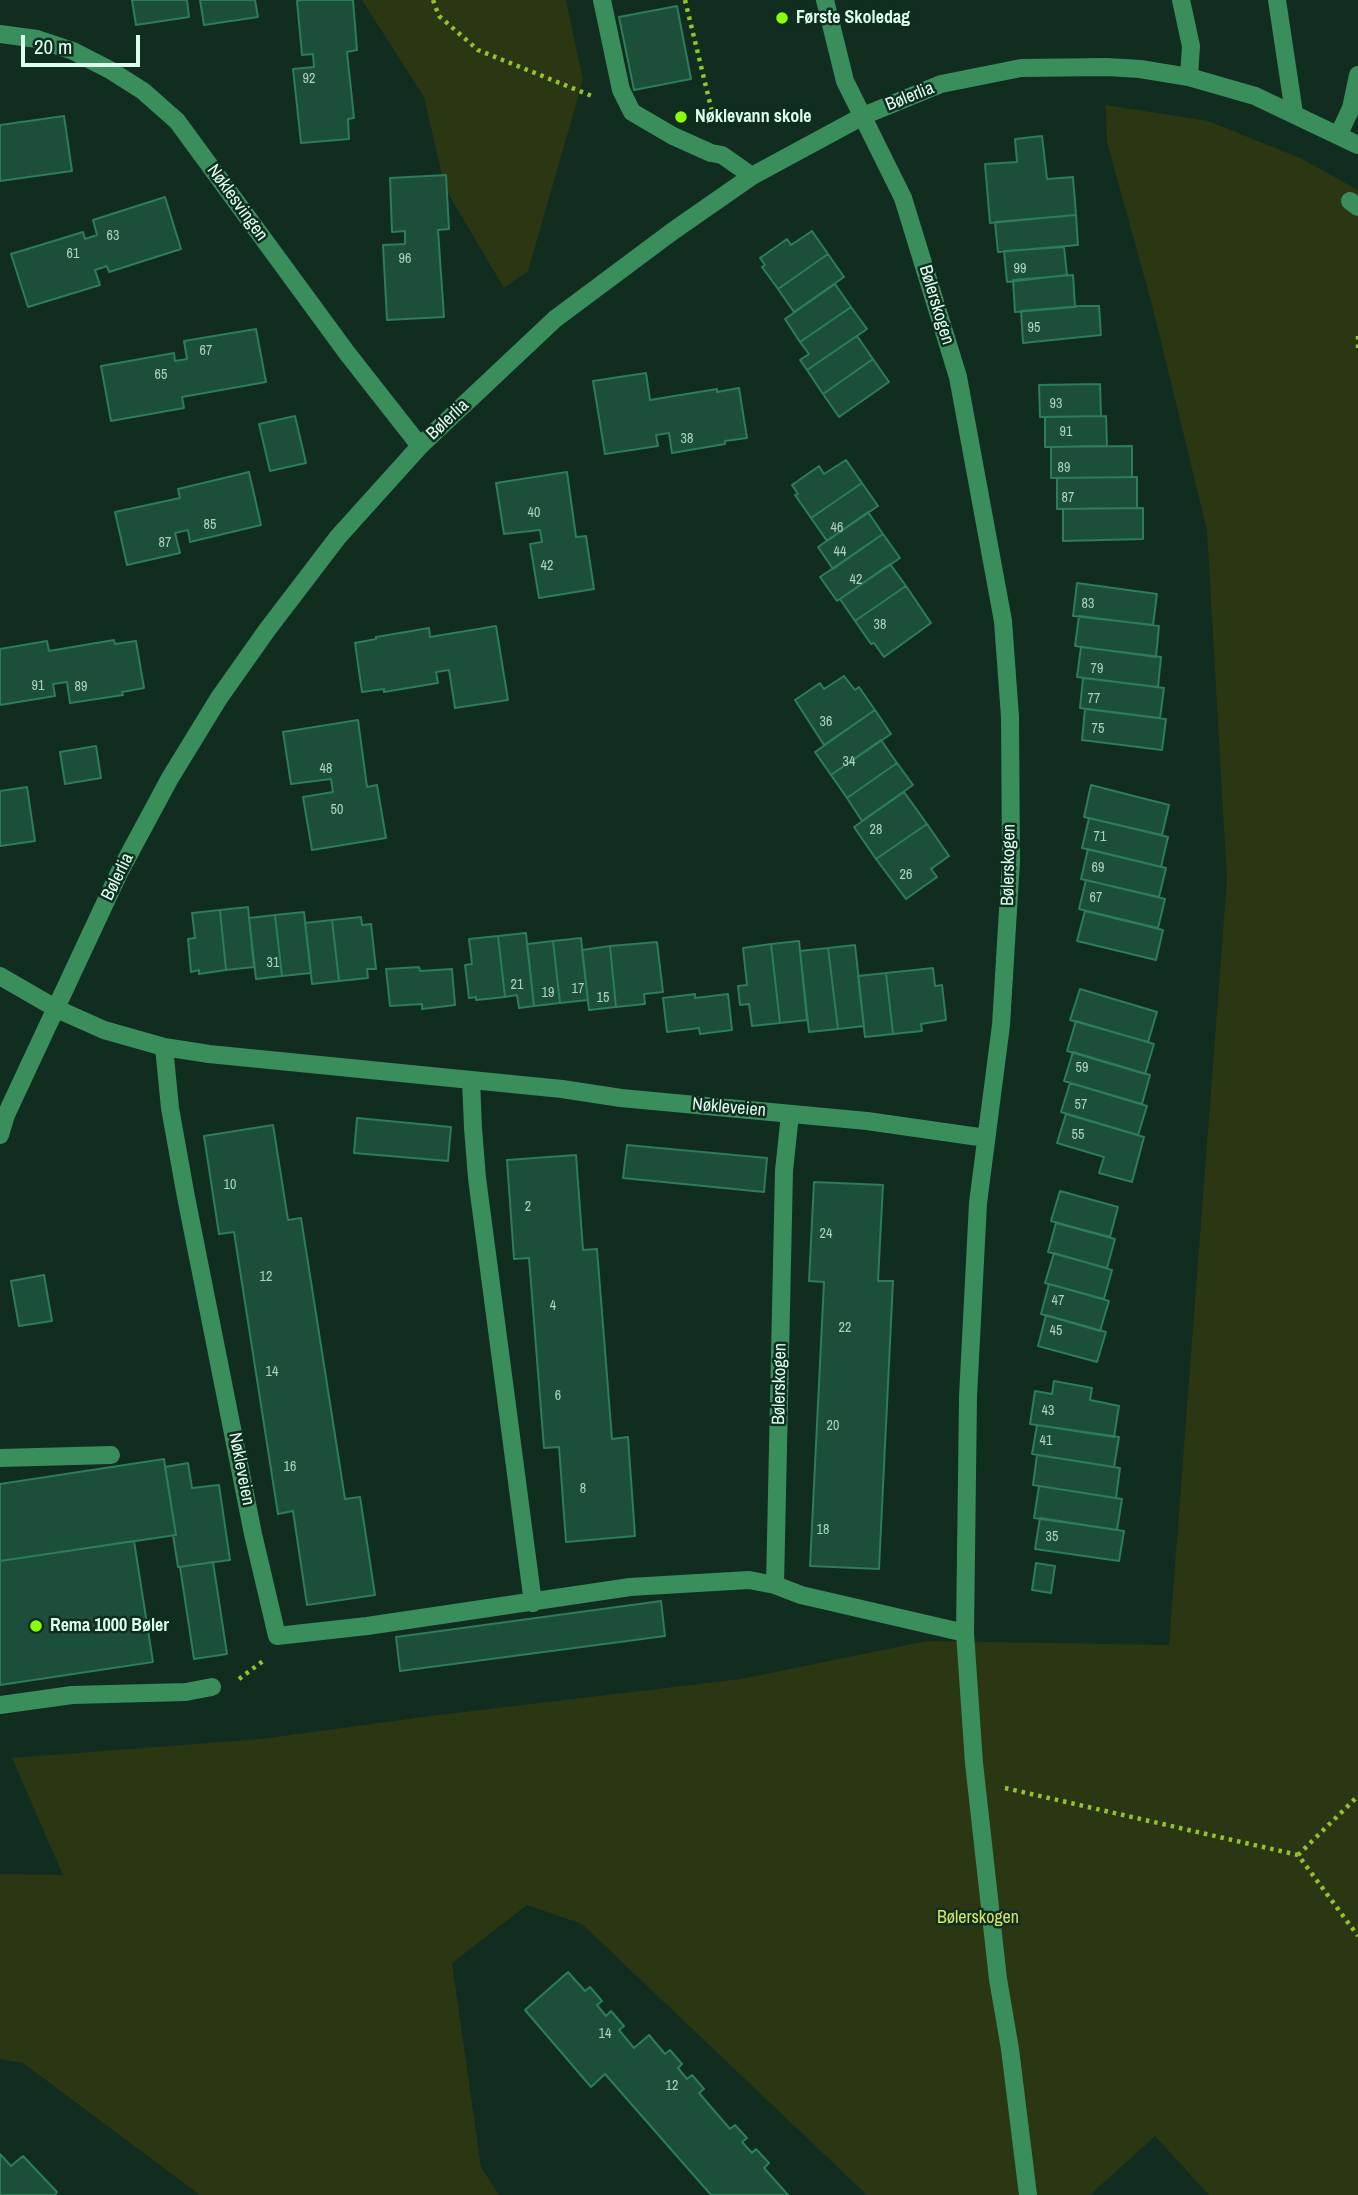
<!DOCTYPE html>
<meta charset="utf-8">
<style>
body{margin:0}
#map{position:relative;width:1358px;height:2195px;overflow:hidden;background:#102d20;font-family:"Archivo Narrow",sans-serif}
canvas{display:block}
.scale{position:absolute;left:21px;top:35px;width:119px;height:32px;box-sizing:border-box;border:4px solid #dcffed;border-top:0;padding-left:9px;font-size:21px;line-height:24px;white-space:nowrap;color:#dcffed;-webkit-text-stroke:5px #102d20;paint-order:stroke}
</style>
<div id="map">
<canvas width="1358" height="2195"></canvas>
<div class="scale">20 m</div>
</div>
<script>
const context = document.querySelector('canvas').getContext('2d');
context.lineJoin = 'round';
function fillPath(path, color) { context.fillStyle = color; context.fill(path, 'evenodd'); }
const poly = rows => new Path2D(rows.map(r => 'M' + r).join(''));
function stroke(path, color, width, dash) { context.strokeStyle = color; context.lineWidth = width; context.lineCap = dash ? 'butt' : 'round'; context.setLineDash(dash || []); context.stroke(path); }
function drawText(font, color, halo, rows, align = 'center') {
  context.font = font + ' "Archivo Narrow",sans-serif'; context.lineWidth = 5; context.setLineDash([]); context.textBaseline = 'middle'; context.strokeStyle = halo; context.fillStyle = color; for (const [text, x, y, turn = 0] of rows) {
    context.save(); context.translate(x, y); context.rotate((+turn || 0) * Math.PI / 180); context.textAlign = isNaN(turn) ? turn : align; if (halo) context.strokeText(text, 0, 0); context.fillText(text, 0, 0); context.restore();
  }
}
const green = poly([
 [362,0,566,0,583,80,528,271,504,288,445,188,424,97],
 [1106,105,1208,121,1300,158,1358,190,1358,2195,1209,2195,1155,2136,1090,2195,867,2195,582,1924,527,1905,452,1963,481,2167,499,2195,200,2195,23,2063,0,2059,0,1874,63,1875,12,1758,261,1739,430,1716,741,1679,927,1641,1169,1645,1227,880,1207,530,1152,305,1107,142]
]);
const building = poly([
 [132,0,187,0,189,17,136,25,132,0],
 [200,0,255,0,258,17,204,25,200,0],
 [301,0,353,0,357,50,347,52,354,118,348,119,349,139,301,143,293,69,314,67,313,54,302,55,297,1,301,0],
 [677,6,691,79,634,90,619,17,677,6],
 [64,116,72,171,0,181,0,125,64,116],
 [1042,136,1047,179,1073,177,1076,215,990,223,985,164,1017,162,1015,139,1042,136],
 [446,175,449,229,438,230,444,317,387,320,383,245,405,244,405,231,392,232,390,178,446,175],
 [165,197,181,249,109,272,107,266,95,270,100,285,28,307,11,254,83,232,85,239,97,235,93,220,165,197],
 [1076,215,1078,245,998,252,995,222,1076,215],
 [812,231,828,254,778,289,762,267,765,265,760,258,787,239,791,245,812,231],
 [1064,247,1067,275,1007,282,1004,251,1064,247],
 [828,254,844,277,794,312,778,289,828,254],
 [1073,275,1075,307,1015,312,1013,280,1073,275],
 [835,284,851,307,800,342,785,319,835,284],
 [1080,306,1099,306,1101,335,1023,343,1021,311,1080,306],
 [851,307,867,329,807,370,800,360,809,354,800,342,851,307],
 [256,329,266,382,182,397,184,408,111,421,101,366,174,353,175,361,187,359,184,341,256,329],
 [857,336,873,359,823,394,807,370,857,336],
 [873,359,889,382,839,417,823,394,873,359],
 [646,373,650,400,717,389,717,392,739,388,747,438,725,441,725,444,672,453,669,433,656,435,658,446,605,454,593,381,646,373],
 [1100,384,1101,416,1040,417,1039,385,1100,384],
 [295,416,306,463,270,471,259,424,295,416],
 [1106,416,1107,446,1045,447,1045,417,1106,416],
 [1132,446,1132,477,1051,478,1051,447,1132,446],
 [846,460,862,483,811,518,795,495,798,494,792,485,819,466,824,474,846,460],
 [249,472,261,525,190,542,188,530,175,533,180,553,127,565,115,512,180,498,178,489,249,472],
 [567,472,576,537,586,536,594,589,539,598,530,544,542,542,540,530,504,534,496,483,567,472],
 [1137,477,1137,508,1057,509,1057,478,1137,477],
 [862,483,878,506,827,541,811,518,862,483],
 [1143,508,1143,539,1063,541,1063,509,1143,508],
 [868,512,883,534,833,569,818,547,868,512],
 [883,534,900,558,837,601,820,577,883,534],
 [890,564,906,586,855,621,840,599,890,564],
 [1077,583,1157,594,1153,625,1073,616,1077,583],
 [906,586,931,623,884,657,874,643,871,644,855,621,906,586],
 [1079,616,1159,626,1156,657,1075,646,1079,616],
 [496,626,508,700,455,708,449,670,436,672,438,683,384,692,384,689,362,692,355,643,376,639,376,637,429,628,430,637,496,626],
 [114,640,115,644,136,641,144,688,122,692,123,695,70,703,67,682,53,684,55,696,0,705,0,649,47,641,49,651,114,640],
 [1081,647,1161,657,1158,687,1077,677,1081,647],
 [844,676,855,690,859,687,875,710,824,745,795,700,820,683,824,689,844,676],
 [1083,678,1164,688,1160,718,1080,708,1083,678],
 [1085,709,1166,719,1162,750,1082,740,1085,709],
 [875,710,891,734,831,775,815,752,875,710],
 [358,720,367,787,377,785,386,838,312,850,303,797,333,792,331,779,291,784,283,732,358,720],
 [881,740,897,763,847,798,831,775,881,740],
 [96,746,101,778,65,784,60,752,96,746],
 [897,763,913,785,862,821,847,798,897,763],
 [1091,785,1169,805,1162,835,1084,817,1091,785],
 [27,787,35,841,0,846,0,791,27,787],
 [904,792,927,824,876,859,854,827,904,792],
 [1089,818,1168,837,1161,867,1082,848,1089,818],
 [927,824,949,856,931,869,937,877,906,899,876,859,927,824],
 [1088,849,1166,868,1159,897,1081,879,1088,849],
 [1086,880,1165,899,1158,928,1079,909,1086,880],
 [248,907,254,967,226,970,220,910,248,907],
 [220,910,226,970,199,974,199,970,191,972,188,939,195,938,192,913,220,910],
 [1085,911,1163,930,1156,960,1077,941,1085,911],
 [304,912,311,973,282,976,275,915,304,912],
 [275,915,282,976,256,979,249,918,275,915],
 [361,917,362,925,371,924,376,969,367,969,368,978,339,981,332,920,361,917],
 [332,920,339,981,312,984,305,923,332,920],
 [526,933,534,1006,519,1008,517,995,505,997,498,936,526,933],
 [498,936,505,997,476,1000,476,997,469,998,465,965,472,964,469,939,498,936],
 [581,938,588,1000,560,1003,553,941,581,938],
 [553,941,560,1003,534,1006,527,944,553,941],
 [799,941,807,1020,780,1023,771,944,799,941],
 [657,942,663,992,644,994,645,1004,616,1007,610,946,657,942],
 [771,944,780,1023,752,1026,749,1004,740,1005,738,986,747,985,743,948,771,944],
 [855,945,864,1026,838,1029,828,948,855,945],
 [610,946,616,1007,589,1010,582,950,610,946],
 [828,948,838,1029,809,1032,800,951,828,948],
 [419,967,420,971,452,969,455,1005,422,1009,422,1004,390,1006,386,969,419,967],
 [933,968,935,986,942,985,946,1020,921,1024,922,1031,893,1034,886,973,933,968],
 [886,973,893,1034,865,1037,858,976,886,973],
 [1080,989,1157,1012,1148,1042,1070,1020,1080,989],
 [695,994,695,998,728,994,732,1030,700,1034,699,1028,667,1032,663,998,695,994],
 [1076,1021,1154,1044,1145,1074,1067,1051,1076,1021],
 [1073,1052,1150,1075,1142,1104,1064,1081,1073,1052],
 [1070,1083,1147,1106,1138,1135,1061,1112,1070,1083],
 [1066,1114,1144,1137,1132,1182,1099,1173,1104,1157,1057,1143,1066,1114],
 [357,1118,451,1127,448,1161,354,1153,357,1118],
 [273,1125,288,1220,301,1218,345,1499,360,1497,375,1595,307,1605,293,1511,278,1514,234,1232,219,1234,204,1136,273,1125],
 [627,1145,767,1158,764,1192,623,1178,627,1145],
 [576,1155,583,1250,597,1249,612,1439,628,1437,635,1536,566,1542,559,1447,544,1448,529,1258,514,1259,507,1160,576,1155],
 [814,1182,883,1185,878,1281,893,1281,879,1569,810,1566,824,1282,809,1281,814,1182],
 [1060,1191,1118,1207,1110,1237,1051,1221,1060,1191],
 [1056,1223,1115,1239,1107,1268,1048,1252,1056,1223],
 [1054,1253,1112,1270,1104,1299,1045,1283,1054,1253],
 [44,1275,52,1321,19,1326,11,1281,44,1275],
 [1049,1284,1109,1301,1100,1331,1041,1314,1049,1284],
 [1046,1315,1106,1332,1097,1362,1038,1346,1046,1315],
 [1054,1381,1092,1388,1090,1400,1119,1406,1114,1437,1030,1424,1035,1391,1052,1394,1054,1381],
 [1037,1425,1119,1437,1114,1467,1032,1454,1037,1425],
 [1037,1455,1120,1468,1116,1498,1033,1485,1037,1455],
 [164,1459,176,1535,0,1561,0,1484,164,1459],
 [188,1463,192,1488,219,1485,230,1560,178,1567,173,1535,176,1535,165,1467,188,1463],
 [1039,1486,1122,1499,1117,1530,1034,1518,1039,1486],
 [1040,1518,1124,1531,1119,1561,1035,1549,1040,1518],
 [134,1541,153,1662,0,1685,0,1561,134,1541],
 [213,1562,227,1654,194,1659,180,1567,213,1562],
 [1036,1563,1055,1566,1051,1593,1032,1590,1036,1563],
 [661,1601,665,1636,400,1671,396,1637,661,1601],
 [568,1972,585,1991,590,1987,602,2001,597,2005,606,2016,611,2011,624,2026,619,2030,634,2048,649,2035,665,2054,670,2050,682,2064,678,2068,687,2079,692,2075,704,2089,699,2093,730,2129,735,2125,747,2138,742,2142,752,2153,756,2149,769,2163,764,2168,788,2195,711,2195,605,2074,591,2087,525,2010,568,1972],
 [0,2154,11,2166,23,2156,57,2192,55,2195,0,2195,0,2154]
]);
const path = poly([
 [433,0,439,16,478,50,592,96],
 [685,0,715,124],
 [1358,336,1358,349],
 [239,1679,263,1661],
 [1005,1788,1298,1855,1358,1936],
 [1298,1855,1358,1796]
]);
const minor = poly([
 [602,0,621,90,632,112,673,136,711,153,722,155,752,176],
 [825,0,845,81,903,198,958,377,1003,621,1010,717,1011,861,1001,1025,978,1203,968,1397,965,1633,974,1763,998,1979,1010,2049,1028,2195],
 [1181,0,1191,46,1189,77],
 [1277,0,1294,113],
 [0,34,37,39,73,51,110,70,143,91,177,121,347,353,420,446],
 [1339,134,1351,108,1358,75],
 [1350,201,1358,207],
 [0,976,57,1009,104,1030,164,1047,209,1054,562,1089,621,1098,867,1121,986,1138],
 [164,1047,170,1108,186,1197,253,1534,277,1636,367,1626,630,1587,749,1580,775,1585],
 [471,1080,473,1128,477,1178,533,1603],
 [790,1114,784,1171,775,1585,801,1595,965,1633],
 [0,1135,6,1115,120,871,170,778,219,698,267,630,338,537,420,446,555,319,673,231,752,176,863,116,941,84,1021,68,1107,67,1140,69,1189,77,1255,96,1358,145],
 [0,1458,111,1455],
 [0,1705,72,1695,186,1692,212,1687]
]);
const markers = [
 [782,18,7,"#8aff08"],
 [681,117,7,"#8aff08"],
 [36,1626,7,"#8aff08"]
];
const numberNames = [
 ["92",309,79],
 ["63",113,236],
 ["61",73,254],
 ["96",405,259],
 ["99",1020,269],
 ["95",1034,328],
 ["67",206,351],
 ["65",161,375],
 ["93",1056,404],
 ["91",1066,432],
 ["38",687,439],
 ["89",1064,468],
 ["87",1068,498],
 ["40",534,513],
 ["85",210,525],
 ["46",837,528],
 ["87",165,543],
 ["44",840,552],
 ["42",547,566],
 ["42",856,580],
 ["83",1088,604],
 ["38",880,625],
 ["79",1097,669],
 ["91",38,686],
 ["89",81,687],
 ["77",1094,699],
 ["36",826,722],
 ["75",1098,729],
 ["34",849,762],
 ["48",326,769],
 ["50",337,810],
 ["28",876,830],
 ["71",1100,837],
 ["69",1098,868],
 ["26",906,875],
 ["67",1096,898],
 ["31",273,963],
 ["21",517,985],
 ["17",578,989],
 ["19",548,993],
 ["15",603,998],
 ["59",1082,1068],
 ["57",1081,1105],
 ["55",1078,1135],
 ["10",230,1185],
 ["2",528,1207],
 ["24",826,1234],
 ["12",266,1277],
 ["47",1058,1301],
 ["4",553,1306],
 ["22",845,1328],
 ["45",1056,1331],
 ["14",272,1372],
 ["6",558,1396],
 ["43",1048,1411],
 ["20",833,1426],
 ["41",1046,1441],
 ["16",290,1467],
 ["8",583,1489],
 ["18",823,1530],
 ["35",1052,1537],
 ["14",605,2034],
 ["12",672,2086]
];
const poiNames = [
 ["Første Skoledag",796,18],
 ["Nøklevann skole",695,117],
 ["Rema 1000 Bøler",50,1626]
];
const streetNames = [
 ["Bølerlia",910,97,-22],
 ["Nøklesvingen",237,203,54],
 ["Bølerskogen",936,305,73],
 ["Bølerlia",448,420,-43],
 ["Bølerskogen",1009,865,-89],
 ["Bølerlia",118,877,-64],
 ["Nøkleveien",729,1108,5],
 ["Bølerskogen",780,1384,-89],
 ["Nøkleveien",241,1469,79]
];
const parkNames = [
 ["Bølerskogen",978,1918]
];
fillPath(green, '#2b3713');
fillPath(building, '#1c4f39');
stroke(building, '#2d7c5a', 2);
stroke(path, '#94c42b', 4.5, [3.5, 5]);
stroke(minor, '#3a8e5c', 18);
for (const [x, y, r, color] of markers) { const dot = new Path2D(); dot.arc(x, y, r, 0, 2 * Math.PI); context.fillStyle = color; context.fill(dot); stroke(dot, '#102d20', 2.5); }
drawText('14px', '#acd3c0', null, numberNames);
drawText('bold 18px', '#dcffed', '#102d20', poiNames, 'left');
drawText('18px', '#dcffed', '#102d20', streetNames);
drawText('18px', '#d5e661', '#102d20', parkNames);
</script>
